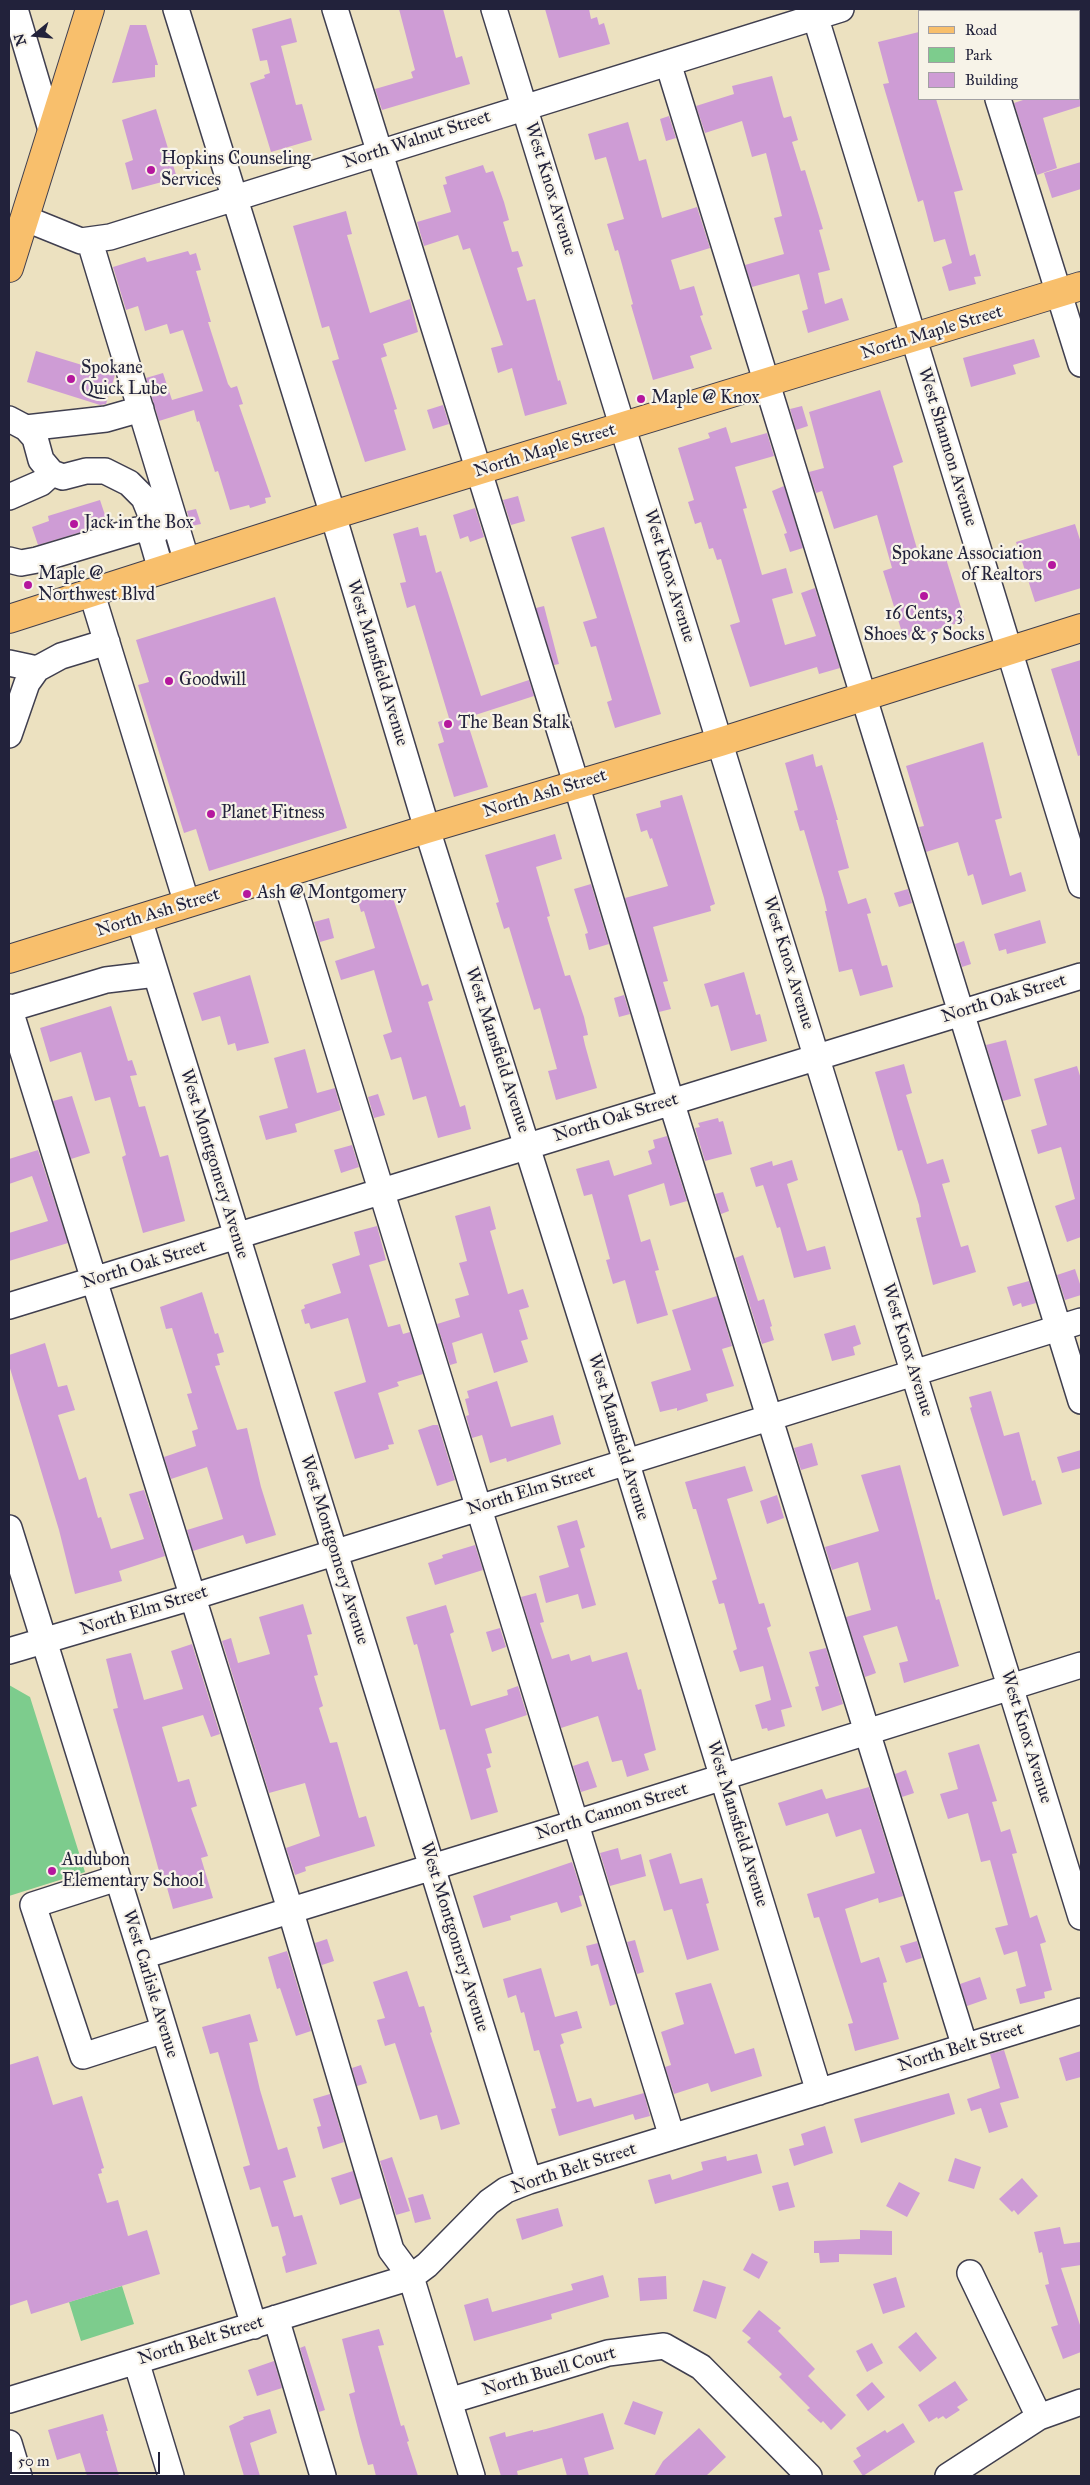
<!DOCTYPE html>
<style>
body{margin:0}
#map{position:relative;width:1090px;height:2485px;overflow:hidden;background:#ece1c0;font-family:"IM FELL Great Primer",serif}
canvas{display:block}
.frame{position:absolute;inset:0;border:10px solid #22223b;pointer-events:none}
.legend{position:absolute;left:918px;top:10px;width:162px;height:90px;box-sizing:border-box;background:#f7f3e8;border:1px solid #a29fa3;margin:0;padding:6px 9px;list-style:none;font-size:15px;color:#22223b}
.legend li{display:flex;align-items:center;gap:10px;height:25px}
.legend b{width:25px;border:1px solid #a29fa3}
.north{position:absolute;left:10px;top:10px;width:50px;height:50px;-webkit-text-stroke:4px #f7f3e8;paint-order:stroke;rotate:253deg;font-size:14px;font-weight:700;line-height:20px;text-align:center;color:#22223b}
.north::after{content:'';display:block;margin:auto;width:18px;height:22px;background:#22223b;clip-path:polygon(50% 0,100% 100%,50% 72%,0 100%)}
.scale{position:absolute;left:10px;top:2452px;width:150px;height:22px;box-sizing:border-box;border:2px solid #22223b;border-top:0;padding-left:6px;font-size:15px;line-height:18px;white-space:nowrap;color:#22223b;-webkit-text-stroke:4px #f7f3e8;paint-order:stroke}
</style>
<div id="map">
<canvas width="1090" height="2485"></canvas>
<div class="frame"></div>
<ul class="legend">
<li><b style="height:6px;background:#f8bf6c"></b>Road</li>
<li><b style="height:14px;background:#7dcc8d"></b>Park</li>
<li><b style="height:14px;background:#ce9cd5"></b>Building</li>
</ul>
<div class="north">N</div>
<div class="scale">50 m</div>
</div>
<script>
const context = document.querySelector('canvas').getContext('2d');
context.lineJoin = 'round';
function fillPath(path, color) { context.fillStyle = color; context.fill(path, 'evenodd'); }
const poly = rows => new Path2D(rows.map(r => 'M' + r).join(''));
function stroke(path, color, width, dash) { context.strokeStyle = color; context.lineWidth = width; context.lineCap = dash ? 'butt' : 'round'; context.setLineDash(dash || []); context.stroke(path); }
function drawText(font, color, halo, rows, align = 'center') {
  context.font = font + ' "IM FELL Great Primer",serif'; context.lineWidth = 4.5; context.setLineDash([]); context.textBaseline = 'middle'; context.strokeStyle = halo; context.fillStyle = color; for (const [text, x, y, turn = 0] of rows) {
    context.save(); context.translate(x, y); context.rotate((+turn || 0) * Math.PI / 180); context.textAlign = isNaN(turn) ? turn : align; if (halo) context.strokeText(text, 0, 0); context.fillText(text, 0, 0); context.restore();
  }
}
const green = poly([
 [9,1685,30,1697,85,1872,9,1896],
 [122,2286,134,2324,81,2341,69,2302]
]);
const building = poly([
 [399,9,443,9,456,58,462,56,470,84,382,110,375,89,413,78,411,72,415,70],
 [545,9,589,9,591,19,597,17,599,25,604,23,610,44,559,58],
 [291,18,297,42,281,46,296,105,302,104,312,140,271,152,250,83,265,78,264,75,270,73,267,60,260,61,252,29],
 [130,25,146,25,158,65,155,65,155,77,112,83],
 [919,32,919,99,936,99,963,190,954,192,970,256,975,254,981,276,974,277,976,284,949,291,942,267,952,263,945,239,934,242,923,200,918,202,883,84,889,83,878,42],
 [772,76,783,116,784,118,791,116,798,140,792,142,801,171,805,170,823,229,819,230,830,270,818,273,825,304,842,298,849,320,808,333,802,311,808,309,799,274,752,287,745,265,784,254,774,218,782,216,766,153,752,157,742,121,705,133,696,106,734,94,732,86],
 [1026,99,1081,99,1081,106,1043,118,1057,168,1037,175,1014,103],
 [156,109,177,178,132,190,125,163,133,160,122,120],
 [669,116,676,138,666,141,660,119],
 [628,122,639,161,646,159,662,218,697,207,710,248,671,260,680,290,694,286,703,315,700,316,712,349,690,356,694,368,653,380,631,305,633,304,618,250,615,251,607,224,624,219,606,157,595,160,588,134],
 [1081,162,1081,189,1052,198,1044,173],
 [483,165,486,173,493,171,504,202,509,220,503,222,512,252,518,251,523,266,517,268,527,301,535,299,558,381,560,380,567,404,525,416,512,368,498,373,491,348,503,345,470,248,463,250,458,235,424,246,417,222,451,212,443,185,447,184,445,177],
 [346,211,352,234,347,235,370,313,410,299,418,332,383,344,387,356,381,358,397,409,394,410,406,450,365,462,332,361,339,359,329,326,322,328,293,226],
 [188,251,190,255,196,253,201,270,196,271,211,322,208,322,228,384,231,388,237,386,243,404,239,405,271,497,265,498,266,503,250,508,249,505,230,510,218,471,215,472,199,421,197,422,194,410,159,421,146,378,163,373,172,400,203,391,183,330,170,334,167,324,145,331,138,306,126,310,113,267,145,257,147,262],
 [1034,339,1040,357,1013,365,1016,374,971,387,963,358],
 [36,351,115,375,106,404,100,405,27,382],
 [880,390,903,462,893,466,920,559,944,552,965,621,904,639,883,571,892,568,877,515,834,529,822,491,816,493,809,472,824,468,809,412],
 [443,405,449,424,433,429,427,410],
 [802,406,808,426,796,430,790,409],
 [726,427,731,443,767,433,774,456,735,467,747,508,743,509,762,575,786,568,793,593,772,599,785,645,816,636,801,593,815,588,840,668,819,674,817,667,750,687,730,625,740,622,721,559,717,560,713,548,709,549,701,522,695,524,688,502,694,500,678,448,710,438,708,433],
 [784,486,803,548,790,552,784,534,787,533,772,491],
 [518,496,525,521,511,525,503,500],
 [100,500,108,524,38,545,32,527,49,521,48,516],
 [475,508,484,537,470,542,468,536,460,539,453,515],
 [196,509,201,524,191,526,187,511],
 [1075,524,1081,543,1081,588,1035,602,1016,542],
 [418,527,420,536,426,535,436,573,441,571,481,696,529,680,534,696,466,718,488,787,454,797,438,744,444,742,438,722,449,718,415,605,407,608,400,583,406,582,393,534],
 [604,527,661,714,615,728,607,702,612,700,596,646,591,647,583,622,597,618,571,537],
 [275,597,347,828,209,871,196,829,184,833,138,685,149,682,136,640],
 [544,606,559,664,554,665,536,608],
 [1081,660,1081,755,1078,756,1051,669],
 [983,742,1002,818,995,820,1010,876,1021,872,1026,891,982,905,973,874,968,876,958,842,926,852,919,827,924,826,906,766],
 [813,754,816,767,822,765,838,820,836,820,849,868,838,871,848,904,866,898,871,913,867,914,882,966,887,965,893,987,860,996,852,969,839,972,825,911,827,911,824,898,804,830,800,831,794,811,798,810,785,763],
 [682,795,715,904,710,906,711,911,653,927,668,981,663,982,671,1009,659,1012,625,898,668,886,652,838,650,839,647,830,641,832,636,814,661,807,660,801],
 [555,834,562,859,536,867,550,916,547,917,565,976,570,975,584,1017,588,1035,583,1036,585,1045,597,1088,556,1100,548,1071,557,1069,540,1008,534,1010,509,927,504,929,496,903,499,902,485,855],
 [591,884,609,944,589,950,585,934,588,933,574,889],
 [386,888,388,893,391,892,422,986,428,984,433,1000,428,1002,460,1107,465,1105,471,1129,438,1138,426,1096,413,1100,401,1057,391,1060,383,1035,392,1032,374,970,341,980,335,961,375,948,364,911,361,912,357,897],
 [908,889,912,903,899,907,894,893],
 [329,918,334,938,320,942,314,922],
 [1040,920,1046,943,1007,954,1006,949,999,951,994,934],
 [964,941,971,964,962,967,955,944],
 [744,972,756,1015,760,1014,767,1041,731,1051,718,1005,711,1007,704,984],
 [250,975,269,1043,237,1051,235,1043,228,1045,220,1016,202,1021,193,993],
 [624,995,630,1014,619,1017,614,998],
 [111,1006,128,1061,132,1060,137,1075,130,1076,139,1107,145,1106,160,1157,168,1155,185,1221,143,1233,122,1157,126,1155,110,1097,95,1101,81,1052,50,1062,40,1028],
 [1006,1040,1021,1096,1003,1101,986,1045],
 [305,1049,317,1093,335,1088,341,1110,295,1124,297,1132,266,1140,259,1116,288,1108,274,1058],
 [904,1064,912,1093,906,1095,927,1164,943,1159,950,1182,942,1184,961,1247,968,1245,976,1272,933,1285,916,1218,921,1217,919,1205,902,1150,898,1151,875,1072],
 [1077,1066,1081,1079,1081,1237,1067,1242,1055,1206,1075,1199,1061,1147,1038,1154,1031,1130,1047,1125,1034,1079],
 [378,1094,385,1115,374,1118,368,1097],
 [72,1096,90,1153,71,1159,53,1101],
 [718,1118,719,1122,723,1121,732,1154,705,1161,695,1128,700,1127,698,1123],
 [667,1136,687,1201,670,1206,664,1183,628,1195,641,1242,650,1239,659,1270,655,1271,668,1315,637,1324,625,1280,613,1284,606,1260,610,1259,592,1194,584,1196,576,1169,609,1160,614,1176,652,1164,648,1151,655,1148,653,1140],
 [352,1145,359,1167,341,1173,334,1150],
 [38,1150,68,1243,9,1261,9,1233,48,1221,32,1176,9,1184,9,1159],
 [792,1160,798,1180,787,1184,807,1251,825,1246,831,1269,794,1278,780,1227,777,1228,763,1185,756,1187,750,1168,772,1161,773,1166],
 [723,1192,729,1211,721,1214,715,1194],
 [490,1206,496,1229,490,1231,508,1294,523,1289,529,1307,519,1310,528,1339,521,1341,528,1362,494,1373,482,1333,452,1343,457,1363,450,1365,437,1324,460,1317,455,1299,469,1295,459,1263,467,1261,455,1216],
 [377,1226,386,1260,369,1265,388,1327,400,1324,403,1334,410,1332,423,1374,397,1382,399,1386,378,1393,394,1444,388,1445,389,1449,355,1459,334,1392,366,1382,348,1318,311,1329,309,1323,305,1324,301,1310,305,1308,304,1305,341,1293,332,1264,360,1255,354,1232],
 [743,1255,758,1301,764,1299,772,1326,770,1327,774,1340,762,1344,735,1258],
 [1075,1269,1081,1287,1081,1295,1065,1300,1057,1275],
 [1029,1281,1036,1303,1022,1307,1021,1303,1013,1306,1007,1287],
 [202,1292,215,1334,218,1333,224,1352,217,1354,220,1365,215,1366,237,1430,247,1428,261,1487,276,1535,246,1544,243,1535,193,1551,187,1530,223,1519,207,1467,171,1479,164,1457,196,1446,192,1431,198,1429,187,1394,192,1393,172,1328,166,1329,160,1307],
 [717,1296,732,1346,722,1349,734,1386,706,1394,708,1401,677,1411,677,1408,660,1412,651,1382,691,1370,672,1310],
 [855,1325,861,1344,853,1347,855,1355,832,1361,824,1334],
 [45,1343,58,1387,67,1385,75,1410,58,1415,79,1480,86,1477,98,1518,101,1517,111,1549,144,1539,129,1494,144,1490,165,1556,119,1571,122,1581,75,1594,59,1530,9,1365,9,1355],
 [497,1381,511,1427,553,1415,561,1444,507,1462,506,1458,490,1463,482,1435,472,1438,466,1416,469,1415,465,1399,469,1398,467,1391],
 [991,1391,1004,1436,1019,1432,1032,1481,1035,1480,1042,1504,1003,1516,970,1408,972,1407,969,1397],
 [433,1425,438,1425,455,1480,437,1486,418,1430],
 [812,1443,818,1465,801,1470,794,1448],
 [1081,1450,1081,1468,1062,1473,1057,1457],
 [900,1465,936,1600,939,1599,959,1666,904,1683,899,1663,908,1661,897,1626,863,1636,876,1673,865,1677,846,1617,871,1610,858,1562,832,1570,825,1547,879,1531,861,1475],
 [745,1466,753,1491,727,1499,759,1604,764,1603,771,1626,767,1628,792,1707,781,1710,785,1726,768,1731,767,1728,762,1729,755,1705,771,1700,763,1666,740,1672,733,1651,737,1649,724,1603,719,1604,712,1581,717,1579,696,1509,693,1509,685,1482],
 [777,1495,784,1518,767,1524,760,1501],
 [577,1520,585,1547,580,1549,596,1605,582,1609,578,1594,546,1603,539,1576,569,1567,557,1526],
 [475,1545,483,1570,435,1585,428,1563,443,1558,442,1555],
 [536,1593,544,1622,540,1623,552,1659,569,1654,571,1661,590,1655,592,1662,627,1652,638,1690,641,1689,656,1750,644,1754,649,1770,627,1777,622,1760,612,1762,598,1716,561,1728,521,1597],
 [303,1604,312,1634,307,1635,318,1675,314,1676,323,1706,319,1708,330,1743,337,1742,359,1818,366,1816,375,1846,305,1867,306,1871,295,1875,286,1848,320,1836,305,1783,269,1793,222,1641,231,1638,238,1663,270,1654,259,1617],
 [446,1605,454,1632,450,1634,471,1706,508,1695,507,1690,518,1686,527,1715,485,1729,492,1753,487,1754,491,1767,486,1769,498,1812,471,1820,445,1729,440,1730,417,1644,414,1645,406,1617],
 [500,1628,506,1647,492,1652,486,1632],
 [192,1644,220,1734,211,1737,203,1715,162,1727,178,1782,189,1779,197,1806,191,1808,208,1856,201,1858,213,1898,173,1909,162,1870,159,1871,151,1842,113,1709,118,1708,106,1659,131,1653,144,1700,183,1689,171,1651],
 [826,1648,843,1704,822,1711,815,1687,819,1686,809,1652],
 [979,1744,997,1801,992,1802,1001,1832,1010,1829,1017,1853,1012,1854,1030,1918,1037,1915,1046,1942,1040,1944,1052,1990,1044,1992,1045,1998,1020,2004,1016,1989,1026,1986,1017,1951,1004,1955,995,1928,1008,1925,990,1860,981,1862,968,1813,948,1819,940,1794,958,1789,948,1753],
 [588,1761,597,1787,581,1792,573,1766],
 [906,1770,914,1793,902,1797,895,1774],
 [869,1787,903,1896,879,1903,878,1898,845,1909,861,1963,879,1957,887,1982,883,1983,884,1988,899,2039,855,2051,848,2024,853,2023,819,1917,814,1918,807,1894,875,1873,861,1829,836,1837,828,1813,786,1826,778,1803,822,1789,826,1799],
 [618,1848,621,1860,641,1854,646,1876,610,1886,600,1853],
 [671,1853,680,1884,702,1878,709,1903,706,1904,719,1950,687,1960,672,1909,664,1911,649,1860],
 [572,1862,583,1895,579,1896,582,1906,561,1913,557,1902,510,1916,511,1920,483,1928,473,1896],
 [327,1939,334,1961,322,1965,324,1974,315,1943],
 [635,1940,644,1972,637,1974,627,1942],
 [917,1941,922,1958,906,1963,900,1946],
 [598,1943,616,2004,610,2006,598,1964,591,1966,586,1946],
 [287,1951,311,2031,296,2036,280,1988,277,1989,268,1957],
 [541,1968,555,2017,577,2011,582,2028,561,2034,564,2043,560,2045,577,2102,591,2098,594,2107,644,2093,650,2116,635,2120,633,2114,559,2136,551,2109,556,2108,539,2050,534,2051,524,2012,521,2013,516,1995,508,1998,503,1979],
 [407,1971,419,2007,424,2006,432,2032,430,2033,460,2124,441,2130,437,2115,420,2120,395,2043,385,2046,377,2020,385,2018,373,1982],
 [980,1977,987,1999,967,2006,960,1984],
 [711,1983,735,2054,754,2048,762,2076,711,2092,708,2083,674,2094,665,2067,671,2065,661,2032,684,2024,675,1993],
 [250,2014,258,2041,249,2043,260,2090,278,2150,287,2147,296,2177,283,2181,294,2217,302,2215,317,2264,286,2273,282,2257,286,2255,278,2226,272,2227,260,2187,250,2190,243,2167,250,2165,231,2097,218,2052,210,2054,202,2027],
 [1004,2050,1019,2098,1000,2103,1008,2127,989,2133,981,2108,971,2111,967,2099,1000,2088,990,2054],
 [1081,2051,1081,2077,1066,2081,1059,2058],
 [38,2056,53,2105,82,2096,104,2168,101,2169,102,2173,98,2174,107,2203,118,2200,128,2236,147,2230,160,2274,31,2314,27,2300,9,2306,9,2065],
 [361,2065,367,2083,357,2086,352,2068],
 [949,2093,955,2114,861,2143,854,2119],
 [330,2094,344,2142,323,2149,317,2127,321,2126,313,2099],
 [825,2126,833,2153,794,2166,789,2149,804,2145,801,2134],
 [757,2154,762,2173,655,2204,648,2180,670,2174,672,2180,703,2170,701,2162,726,2156,727,2161],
 [392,2157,410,2211,396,2215,380,2161],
 [955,2158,981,2167,974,2189,948,2181],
 [353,2171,361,2198,340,2205,331,2178],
 [1022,2178,1038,2196,1018,2215,1014,2210,1012,2212,999,2199],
 [788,2182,795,2207,779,2211,772,2186],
 [899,2182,920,2193,907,2217,886,2206],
 [423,2194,431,2219,415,2223,408,2198],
 [558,2208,563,2226,522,2240,516,2219],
 [1060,2227,1064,2244,1081,2242,1081,2265,1061,2268,1081,2328,1081,2352,1063,2359,1051,2327,1058,2325,1045,2285,1049,2284,1042,2252,1039,2253,1034,2232],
 [860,2230,892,2231,892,2255,839,2254,839,2262,820,2263,819,2253,814,2253,814,2241,860,2239],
 [752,2253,768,2262,759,2279,743,2270],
 [603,2275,609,2297,551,2314,552,2319,474,2341,464,2305,488,2298,492,2312,573,2290,571,2284],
 [666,2276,667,2299,640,2301,638,2278],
 [896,2277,905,2307,883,2314,873,2284],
 [703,2280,726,2287,716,2319,693,2311],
 [759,2310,781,2328,778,2331,815,2369,808,2376,846,2415,831,2430,823,2421,821,2423,807,2410,810,2408,779,2377,782,2374,747,2342,751,2338,742,2331],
 [379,2329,384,2345,378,2346,401,2426,404,2425,409,2441,407,2442,418,2476,376,2476,373,2464,368,2465,360,2437,349,2394,355,2392,342,2339],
 [916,2332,937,2358,920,2372,898,2347],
 [872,2343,883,2363,867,2372,856,2351],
 [305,2346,325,2410,319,2412,300,2348],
 [274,2361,282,2388,257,2396,248,2370],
 [955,2381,968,2400,957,2407,960,2410,946,2419,943,2416,938,2419,937,2417,929,2422,918,2405],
 [872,2382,885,2397,868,2411,856,2395],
 [633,2401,663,2412,655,2435,624,2424],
 [270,2409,277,2433,250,2443,260,2476,244,2476,229,2426,244,2419,243,2417],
 [603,2413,614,2449,584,2458,589,2476,567,2476,562,2458,517,2471,518,2476,501,2476,489,2437,505,2432,506,2437,533,2430,533,2432,546,2429],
 [103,2414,108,2431,106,2431,119,2476,87,2476,80,2453,57,2460,48,2430],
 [903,2423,915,2442,863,2476,853,2461,861,2456,856,2448,885,2430,887,2433],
 [699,2428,726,2457,706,2476,654,2476,663,2461]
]);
const minor = poly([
 [15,9,51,130],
 [176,9,333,515,427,829,626,1461,819,2092],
 [335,9,571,767,671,1101,965,2047],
 [494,9,1081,1917],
 [813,9,1081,885],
 [969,9,970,11],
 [668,63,1081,1401],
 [998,99,1081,364],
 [24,218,81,241,110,237,841,9],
 [90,242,187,562],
 [9,419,26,428,35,438,41,460,52,473,63,477,86,471,105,471,129,483,144,498,157,530,137,530,37,560,21,563,9,560],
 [26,428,106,419,141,409],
 [9,497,41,483,52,473],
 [161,570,152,539,157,530,170,524],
 [92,594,187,904],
 [9,663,37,669],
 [9,735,27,683,37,669,61,656,107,642],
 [284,874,672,2137],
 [139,919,529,2181],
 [9,1007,290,1909,391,2250,411,2277,472,2476],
 [9,1009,106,980,156,974],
 [9,1306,1081,976],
 [9,1528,142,1956,254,2326],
 [9,1651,192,1597,1081,1321],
 [117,1878,33,1905,83,2056,164,2030],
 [142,1956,576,1823,1081,1665],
 [970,2273,1039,2417],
 [276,2318,323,2476],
 [136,2361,171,2476],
 [9,2400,411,2277,427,2265,489,2202,506,2190,529,2181,1081,2011],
 [449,2401,608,2353,664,2346,701,2367,809,2476],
 [9,2443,19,2476],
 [948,2476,1039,2417,1081,2402]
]);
const major = poly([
 [9,268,90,9],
 [9,619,333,515,1081,286],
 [9,959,427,829,720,742,1081,628]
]);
const markers = [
 [151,170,5,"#b5179e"],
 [71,379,5,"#b5179e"],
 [641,399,5,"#b5179e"],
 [74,524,5,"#b5179e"],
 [1052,565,5,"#b5179e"],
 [28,585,5,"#b5179e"],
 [924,596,5,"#b5179e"],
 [169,681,5,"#b5179e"],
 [448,724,5,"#b5179e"],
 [211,814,5,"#b5179e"],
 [247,894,5,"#b5179e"],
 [52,1871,5,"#b5179e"]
];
const streetNames = [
 ["North Walnut Street",417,140,-18],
 ["West Knox Avenue",550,189,73],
 ["North Maple Street",932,333,-17],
 ["West Shannon Avenue",947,447,73],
 ["North Maple Street",545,451,-17],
 ["West Knox Avenue",669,576,73],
 ["West Mansfield Avenue",377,663,73],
 ["North Ash Street",545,794,-17],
 ["North Ash Street",158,913,-17],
 ["West Knox Avenue",788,963,73],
 ["North Oak Street",1004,999,-17],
 ["West Mansfield Avenue",497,1050,72],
 ["North Oak Street",616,1118,-17],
 ["West Montgomery Avenue",214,1164,73],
 ["North Oak Street",144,1265,-17],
 ["West Knox Avenue",907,1350,73],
 ["West Mansfield Avenue",618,1437,73],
 ["North Elm Street",531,1491,-17],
 ["West Montgomery Avenue",334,1550,73],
 ["North Elm Street",144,1611,-17],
 ["West Knox Avenue",1026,1737,73],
 ["North Cannon Street",612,1812,-17],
 ["West Mansfield Avenue",737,1824,73],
 ["West Montgomery Avenue",454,1937,73],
 ["West Carlisle Avenue",150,1984,73],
 ["North Belt Street",961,2048,-17],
 ["North Belt Street",574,2169,-18],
 ["North Belt Street",201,2341,-17],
 ["North Buell Court",549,2372,-16]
];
const poiNames = [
 ["Hopkins Counseling",161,160],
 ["Services",161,181],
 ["Spokane",81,369],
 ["Quick Lube",81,390],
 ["Maple @ Knox",651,399],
 ["Jack in the Box",84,524],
 ["Spokane Association",1042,555,"right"],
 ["of Realtors",1042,576,"right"],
 ["Maple @",38,575],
 ["Northwest Blvd",38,596],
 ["16 Cents, 3",924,615,"center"],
 ["Shoes & 5 Socks",924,636,"center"],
 ["Goodwill",179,681],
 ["The Bean Stalk",458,724],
 ["Planet Fitness",221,814],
 ["Ash @ Montgomery",257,894],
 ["Audubon",62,1861],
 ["Elementary School",62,1882]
];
fillPath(green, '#7dcc8d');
fillPath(building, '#ce9cd5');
stroke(minor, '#403f4f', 28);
stroke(major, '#403f4f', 30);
stroke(minor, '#fff', 25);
stroke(major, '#f8bf6c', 28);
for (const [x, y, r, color] of markers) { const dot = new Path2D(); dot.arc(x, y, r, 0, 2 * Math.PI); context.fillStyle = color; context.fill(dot); stroke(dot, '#f7f3e8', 2); }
drawText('18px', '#22223b', '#f7f3e8', streetNames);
drawText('18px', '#22223b', '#f7f3e8', poiNames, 'left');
</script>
